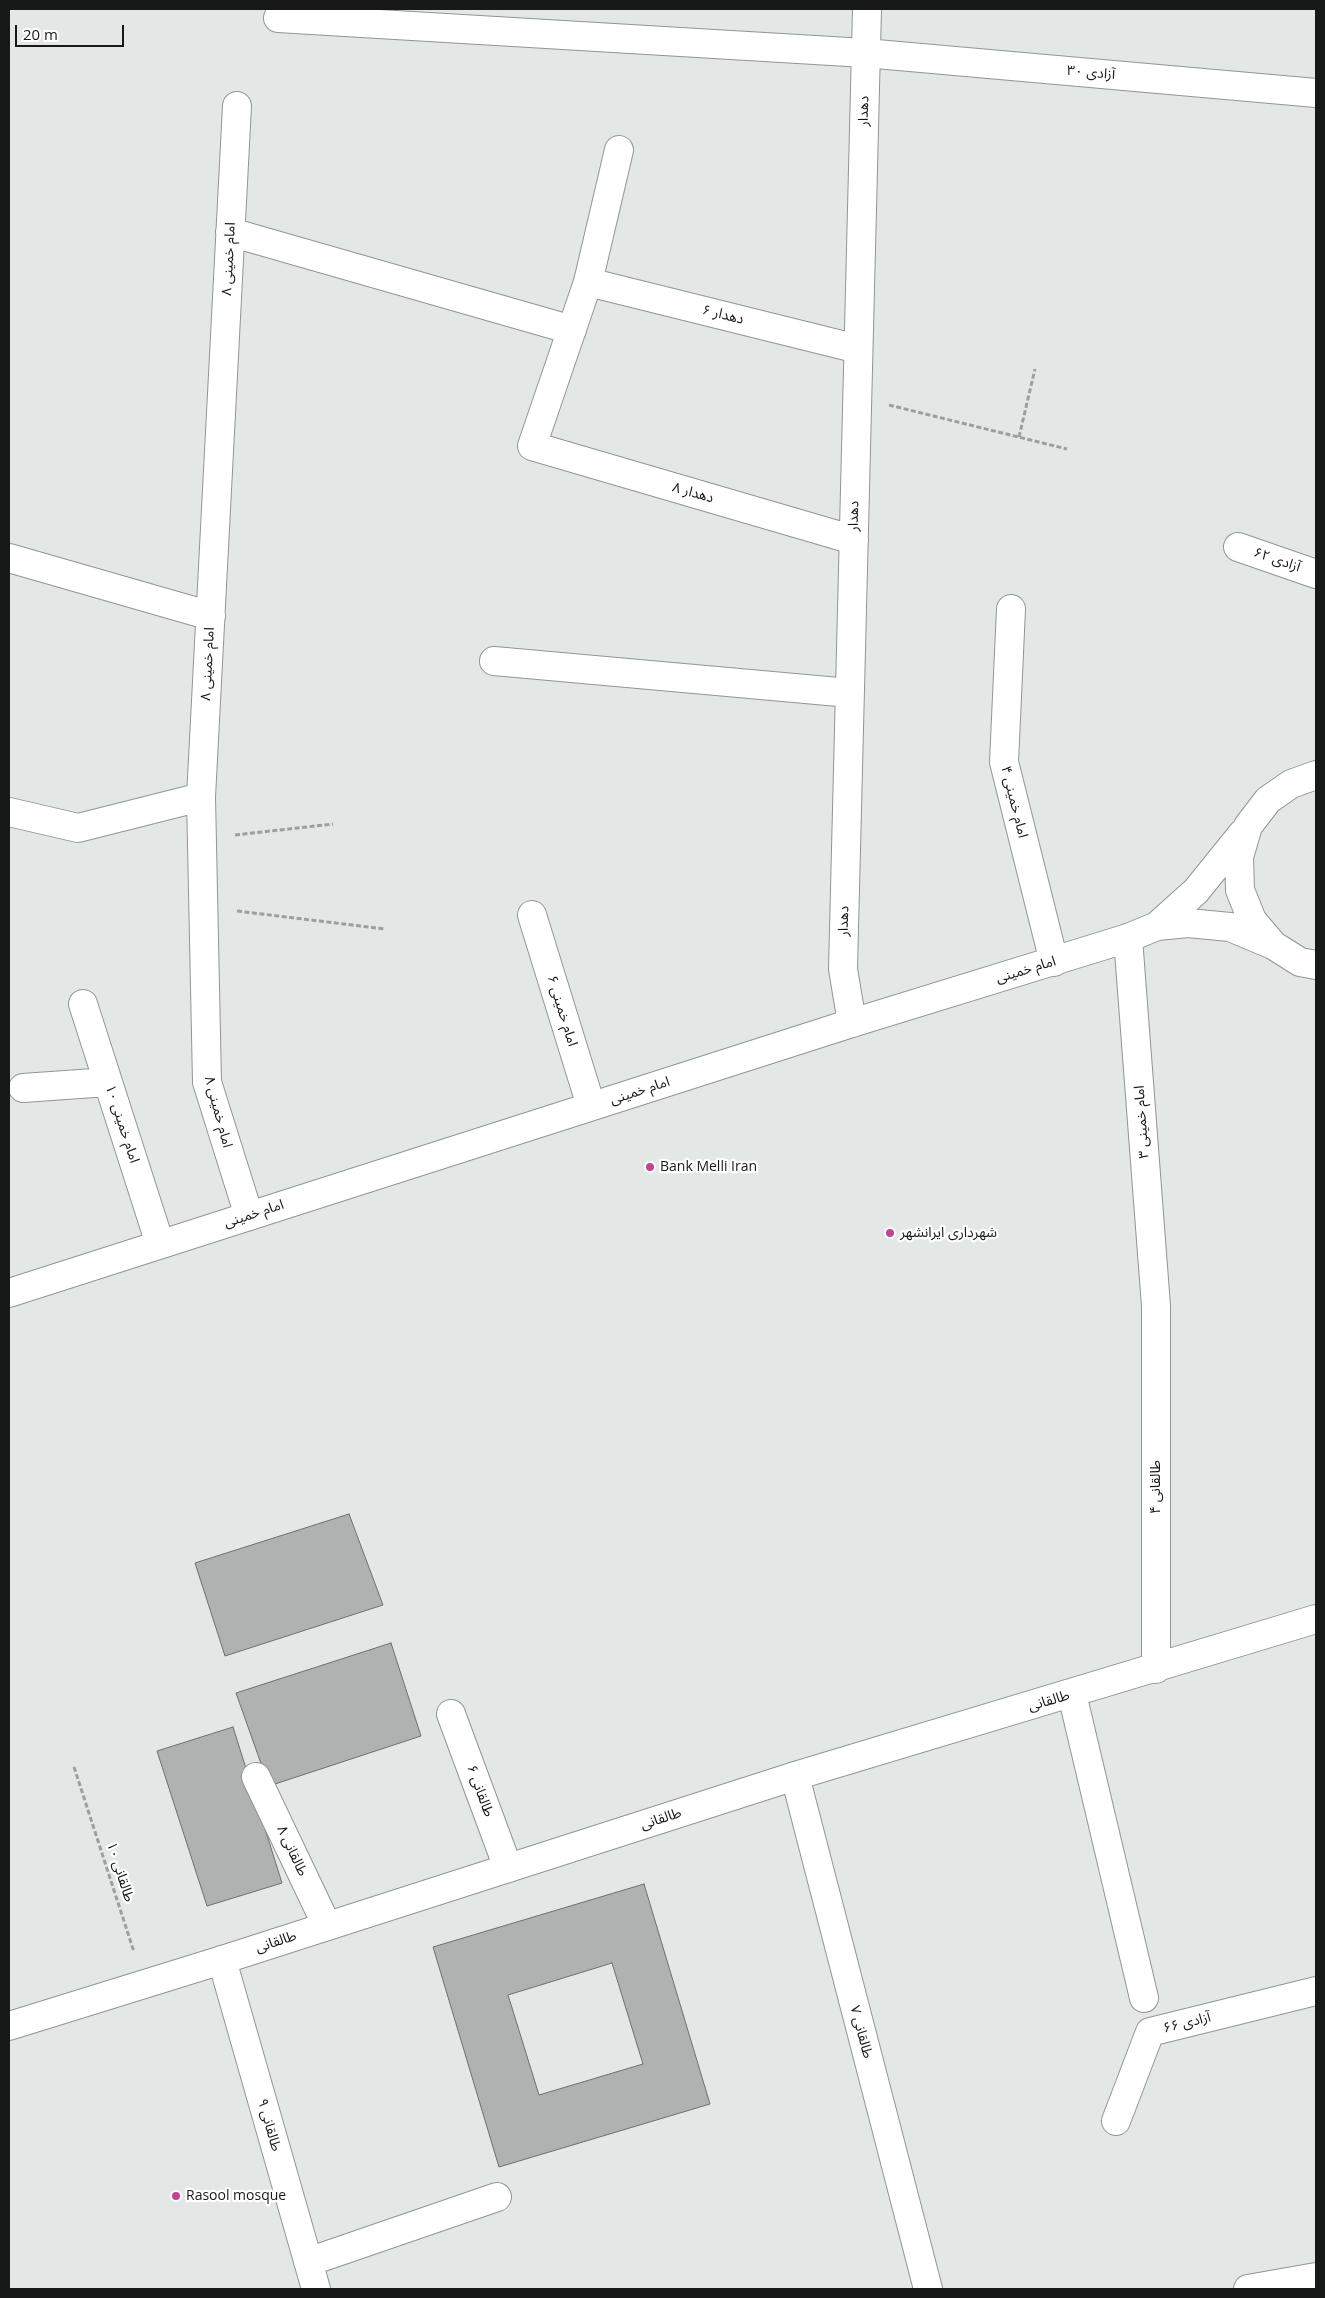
<!DOCTYPE html>
<meta charset="utf-8">
<style>
body{margin:0}
#map{position:relative;width:1325px;height:2298px;overflow:hidden;background:#e3e8e7;font-family:"Open Sans",sans-serif}
canvas{display:block}
.frame{position:absolute;inset:0;border:10px solid #171818;pointer-events:none}
.scale{position:absolute;left:15px;top:25px;width:109px;height:22px;box-sizing:border-box;border:2px solid #171818;border-top:0;padding-left:6px;font-size:15px;line-height:18px;white-space:nowrap;color:#171818;-webkit-text-stroke:4px #fff;paint-order:stroke}
</style>
<div id="map">
<canvas width="1325" height="2298"></canvas>
<div class="frame"></div>
<div class="scale">20 m</div>
</div>
<script>
const context = document.querySelector('canvas').getContext('2d');
context.lineJoin = 'round';
function fillPath(path, color) { context.fillStyle = color; context.fill(path, 'evenodd'); }
const poly = rows => new Path2D(rows.map(r => 'M' + r).join(''));
function stroke(path, color, width, dash) { context.strokeStyle = color; context.lineWidth = width; context.lineCap = dash ? 'butt' : 'round'; context.setLineDash(dash || []); context.stroke(path); }
function drawText(font, color, halo, rows, align = 'center') {
  context.font = font + ' "Open Sans","Noto Sans Arabic",sans-serif'; context.lineWidth = 4.5; context.setLineDash([]); context.textBaseline = 'middle'; context.strokeStyle = halo; context.fillStyle = color; for (const [text, x, y, turn = 0] of rows) {
    context.save(); context.translate(x, y); context.rotate((+turn || 0) * Math.PI / 180); context.textAlign = isNaN(turn) ? turn : align; if (halo) context.strokeText(text, 0, 0); context.fillText(text, 0, 0); context.restore();
  }
}
const building = poly([
 [349,1514,383,1605,225,1656,195,1563,349,1514],
 [391,1643,421,1736,269,1786,236,1693,391,1643],
 [233,1727,282,1883,207,1906,157,1751,233,1727],
 [644,1884,710,2104,499,2167,433,1947,644,1884],
 [612,1963,643,2064,539,2095,508,1995,612,1963]
]);
const path = poly([
 [889,405,1067,449],
 [1019,437,1035,369],
 [235,835,333,824],
 [237,911,385,929],
 [74,1767,134,1952]
]);
const street = poly([
 [278,18,865,53,1316,93],
 [237,106,201,797,207,1082,249,1216],
 [619,150,588,282,532,446,854,540],
 [230,232,572,330],
 [588,282,858,349],
 [1238,547,1316,574],
 [9,558,211,616],
 [1011,609,1004,762,1054,962],
 [494,661,850,693],
 [9,812,78,828,201,797],
 [532,915,591,1106],
 [1128,938,1156,1306,1156,1669],
 [83,1004,160,1244],
 [852,1023,843,969,867,9],
 [23,1088,108,1082],
 [1072,1694,1144,1998],
 [451,1714,508,1868],
 [795,1776,928,2289],
 [256,1777,327,1926],
 [222,1960,316,2289],
 [1116,2121,1150,2032,1316,1991],
 [308,2262,497,2197],
 [1248,2289,1316,2277]
]);
const secondary = poly([
 [1316,775,1291,784,1268,800,1248,826,1239,857,1240,890,1252,920,1273,945,1300,962,1316,965],
 [1157,926,1196,891,1242,834],
 [9,1293,852,1023,1128,938,1157,926,1188,923,1230,927,1273,945],
 [9,2026,222,1960,795,1776,1316,1619]
]);
const markers = [
 [650,1167,5,"#c14494"],
 [890,1233,5,"#c14494"],
 [176,2196,5,"#c14494"]
];
const streetNames = [
 ["آزادی ۳۰",1091,73,5],
 ["دهدار",864,111,-89],
 ["امام خمینی ۸",229,259,-87],
 ["دهدار ۶",723,315,14],
 ["دهدار ۸",693,493,16],
 ["دهدار",854,516,-89],
 ["آزادی ۶۲",1277,560,19],
 ["امام خمینی ۸",208,664,-87],
 ["امام خمینی ۴",1014,802,76],
 ["دهدار",844,921,-89],
 ["امام خمینی",1026,970,-17],
 ["امام خمینی ۶",562,1011,73],
 ["امام خمینی",640,1091,-18],
 ["امام خمینی ۸",218,1112,75],
 ["امام خمینی ۳",1142,1122,-94],
 ["امام خمینی ۱۰",122,1124,72],
 ["امام خمینی",254,1214,-18],
 ["طالقانی ۴",1156,1487,-90],
 ["طالقانی",1049,1701,-16],
 ["طالقانی ۶",480,1791,70],
 ["طالقانی",661,1819,-18],
 ["طالقانی ۸",292,1851,65],
 ["طالقانی ۱۰",120,1872,72],
 ["طالقانی",276,1942,-18],
 ["آزادی ۶۶",1187,2023,-14],
 ["طالقانی ۷",861,2032,75],
 ["طالقانی ۹",269,2125,74]
];
const poiNames = [
 ["Bank Melli Iran",660,1167],
 ["شهرداری ایرانشهر",900,1233],
 ["Rasool mosque",186,2196]
];
fillPath(building, '#aeb3b2');
stroke(building, '#6b6f6e', 1);
stroke(street, '#919595', 30);
stroke(secondary, '#919595', 30);
stroke(path, '#9b9f9e', 3, [5, 2.5]);
stroke(street, '#fff', 28);
stroke(secondary, '#fff', 28);
for (const [x, y, r, color] of markers) { const dot = new Path2D(); dot.arc(x, y, r, 0, 2 * Math.PI); context.fillStyle = color; context.fill(dot); stroke(dot, '#fff', 2); }
drawText('14px', '#171818', '#fff', streetNames);
drawText('14px', '#171818', '#fff', poiNames, 'left');
</script>
